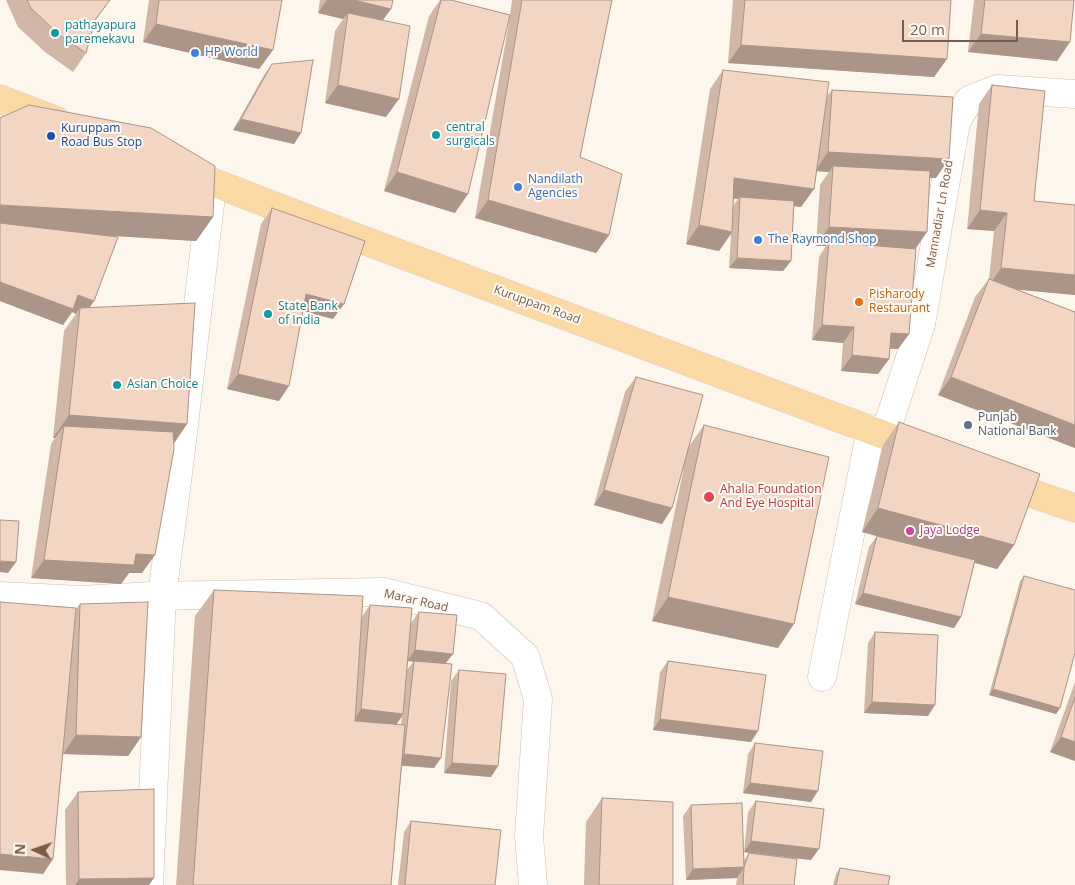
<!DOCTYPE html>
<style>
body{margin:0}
#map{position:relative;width:1075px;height:885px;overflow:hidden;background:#fdf6ec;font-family:"Open Sans",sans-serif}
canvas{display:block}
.north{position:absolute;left:10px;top:825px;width:50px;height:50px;-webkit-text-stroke:4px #fffaf3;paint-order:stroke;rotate:273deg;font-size:14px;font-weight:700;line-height:20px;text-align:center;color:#7a5c4d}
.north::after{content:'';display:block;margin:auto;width:18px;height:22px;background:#7a5c4d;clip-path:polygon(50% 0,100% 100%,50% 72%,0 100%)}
.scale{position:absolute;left:902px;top:20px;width:116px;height:22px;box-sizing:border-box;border:2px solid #7a5c4d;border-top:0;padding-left:6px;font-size:15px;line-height:18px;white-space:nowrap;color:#7a5c4d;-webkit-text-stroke:4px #fffaf3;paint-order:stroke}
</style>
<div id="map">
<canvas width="1075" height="885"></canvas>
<div class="north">N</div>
<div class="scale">20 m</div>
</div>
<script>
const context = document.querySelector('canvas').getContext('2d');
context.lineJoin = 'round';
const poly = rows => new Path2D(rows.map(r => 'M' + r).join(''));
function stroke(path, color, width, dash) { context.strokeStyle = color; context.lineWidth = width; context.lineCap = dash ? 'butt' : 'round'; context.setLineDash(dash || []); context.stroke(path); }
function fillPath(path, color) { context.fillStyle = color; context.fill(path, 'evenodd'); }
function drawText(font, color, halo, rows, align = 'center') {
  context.font = font + ' "Open Sans",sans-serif'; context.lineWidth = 4; context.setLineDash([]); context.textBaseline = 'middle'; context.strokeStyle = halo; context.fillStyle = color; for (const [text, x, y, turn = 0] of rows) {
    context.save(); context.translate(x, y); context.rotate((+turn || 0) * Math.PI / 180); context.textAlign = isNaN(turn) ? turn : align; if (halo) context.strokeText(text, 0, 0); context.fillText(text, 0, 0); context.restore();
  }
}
const minor = poly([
 [885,434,921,324,956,122,969,100,997,89,1075,94],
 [822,677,871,429],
 [149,885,162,596,180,458,212,187]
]);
const tertiary = poly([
 [0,596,81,600,152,596,384,592,481,616,525,656,538,699,529,836,533,885]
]);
const primary = poly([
 [0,99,57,121],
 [181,170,355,237,924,450],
 [999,480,1039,496,1075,508]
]);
const wall = poly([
 [6,0,110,0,94,22,86,53,73,72,45,52,18,27],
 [149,0,282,0,273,50,259,69,143,42],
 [320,0,393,0,383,20,386,117,325,103,335,31,343,19,318,13],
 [440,0,451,0,510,15,512,0,612,0,580,157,609,235,596,253,475,218,510,16,455,213,384,191,429,16],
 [733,0,951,0,947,59,934,77,728,63],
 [974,0,1074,0,1070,42,1057,61,968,52],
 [272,64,301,133,294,144,233,130,264,75],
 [723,70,827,96,832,90,936,178,929,178,915,249,909,334,898,349,890,349,889,359,878,374,841,371,843,343,812,340,819,257,826,246,816,246,820,185,829,172,817,171,814,189,801,207,794,206,791,261,783,271,729,268,731,234,719,251,686,244,710,89],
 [734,198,738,199,733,206],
 [992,85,1034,201,1075,205,1075,295,1016,289,1075,312,1075,448,938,395,975,297,989,279,994,231,967,229,979,104],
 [0,118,213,217,196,241,97,235,90,308,173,444,142,573,129,573,121,584,31,578,51,444,55,438,53,438,64,331,76,314,72,312,63,325,0,301],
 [272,208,333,319,303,311,279,401,227,389,261,224],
 [636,377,690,445,704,425,778,648,652,621,684,467,672,508,662,524,594,505,625,392],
 [899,422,1014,545,997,569,975,562,961,617,954,628,855,604,869,547,877,536,881,537,862,532,883,445],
 [1024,576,1060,708,1056,714,989,695,1020,581],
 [214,590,361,618,370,605,411,623,419,612,446,664,441,758,434,768,402,766,391,885,176,885,195,616],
 [408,661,413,662,407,670],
 [402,717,401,724,397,724],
 [80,604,141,737,128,756,63,754,53,859,43,874,76,609],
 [875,632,928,716,864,713,868,643],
 [668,661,751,742,653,730,660,672],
 [459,670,498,766,491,777,444,773,451,681],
 [1075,682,1075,761,1050,752],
 [755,743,811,802,743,793,748,754],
 [78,792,149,885,66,885,65,810],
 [602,798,673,885,584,885,586,822],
 [756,801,811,860,753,853,794,885,736,885,737,878,686,880,683,816,691,805,744,860,749,853,744,852,748,812],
 [411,821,495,885,398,885,404,832],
 [840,868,888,885,833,885,836,874]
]);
const shadedWall = poly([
 [327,0,354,0,391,9,378,27,348,13,343,19,318,13],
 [156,24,273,50,259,69,143,42],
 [981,34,1070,42,1057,61,968,52],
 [741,45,947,59,934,77,728,63],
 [338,85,399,99,386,117,325,103],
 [241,119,301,133,294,144,233,130],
 [828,152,949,159,936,178,832,172,833,166,829,172,815,171],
 [397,172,468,194,455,213,384,191],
 [734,178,814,189,801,207,740,199,740,197,738,199,721,197],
 [488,200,609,235,596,253,475,218],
 [0,205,213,217,196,241,0,229],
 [980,210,1007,213,994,231,967,229],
 [699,225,732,232,719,251,686,244],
 [829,227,927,232,914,251,829,242,826,246,816,246],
 [737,258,791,261,783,271,729,268],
 [1001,268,1075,275,1075,295,988,287],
 [0,282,78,295,94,301,84,316,80,308,76,314,72,312,63,325,0,301],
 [306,294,344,304,333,319,295,309],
 [822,325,854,327,843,343,812,340],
 [891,333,909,334,898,349,880,348],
 [852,355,889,359,878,374,841,371],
 [238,374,289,386,279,401,227,389],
 [951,377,1075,425,1075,448,938,395],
 [69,415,187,424,171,448,64,426,55,438,53,438],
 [604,490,672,508,662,524,594,505],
 [878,508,1014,545,997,569,862,532],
 [136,554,155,555,142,573,129,573,121,584,31,578,44,560],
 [0,561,16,562,8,573,0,572],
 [863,593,961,617,954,628,855,604],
 [668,597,794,624,778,648,652,621],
 [415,650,453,654,445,664,407,661],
 [993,689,1060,708,1056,714,989,695],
 [872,702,935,705,928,716,864,713],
 [361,709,403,714,393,729,351,725],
 [660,719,758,731,751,742,653,730],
 [76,735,141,737,128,756,63,754],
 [1061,737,1075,742,1075,761,1050,752],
 [404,754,441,758,434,768,397,765],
 [452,763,498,766,491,777,444,773],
 [750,783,818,791,811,802,743,793],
 [751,841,819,849,811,860,744,852],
 [0,854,53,859,43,874,0,870],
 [744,867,737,878,686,880,693,869],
 [154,878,149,885,75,885,79,879]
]);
const building = poly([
 [27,0,110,0,95,20,86,53,58,34,31,8,27,0],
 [159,0,282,0,273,50,156,24,159,0],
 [354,0,393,0,391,9,354,0],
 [441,0,451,0,510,15,468,194,397,172,441,0],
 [522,0,612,0,580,157,622,174,609,235,488,200,522,0],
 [745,0,951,0,947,59,741,45,745,0],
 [985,0,1074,0,1070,42,981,34,985,0],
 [348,13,410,26,399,99,338,85,348,13],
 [313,60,301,133,241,119,272,64,313,60],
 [723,70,829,82,814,189,734,178,732,232,699,225,723,70],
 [992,85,1045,91,1034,201,1075,205,1075,275,1001,268,1007,213,980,210,992,85],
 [832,90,953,97,949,159,828,152,832,90],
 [29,105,151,128,215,166,213,217,0,205,0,118,29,105],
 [833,166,930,171,927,232,829,227,833,166],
 [740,197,794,201,791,261,737,258,740,197],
 [272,208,365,241,344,304,306,294,289,386,238,374,272,208],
 [0,223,118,237,94,301,78,295,73,309,0,282,0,223],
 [829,242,916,249,909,334,891,333,889,359,852,355,854,327,822,325,829,242],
 [989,279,1075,312,1075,425,951,377,989,279],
 [195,303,187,424,69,415,80,308,195,303],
 [636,377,703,395,672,508,604,490,636,377],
 [899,422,1040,474,1014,545,878,508,899,422],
 [704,425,829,457,794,624,668,597,704,425],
 [64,426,173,432,174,449,155,555,136,554,134,565,44,560,64,426],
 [0,520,19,521,16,562,0,561,0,520],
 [877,536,975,560,961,617,863,593,877,536],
 [1024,576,1075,590,1075,653,1060,708,993,689,1024,576],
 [214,590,363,596,355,721,405,725,391,885,193,885,214,590],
 [0,602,76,608,53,859,0,854,0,602],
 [148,602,141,737,76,735,80,604,148,602],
 [370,605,412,608,403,714,361,709,370,605],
 [419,612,457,615,453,654,415,650,419,612],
 [875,632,938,635,935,705,872,702,875,632],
 [414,661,452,664,441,758,404,754,414,661],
 [668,661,766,675,758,731,660,719,668,661],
 [459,670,506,674,498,766,452,763,459,670],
 [1075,697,1075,742,1061,737,1075,697],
 [755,743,823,751,818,791,750,783,755,743],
 [154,789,154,878,79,879,78,792,154,789],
 [602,798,673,802,673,885,599,885,602,798],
 [756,801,824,809,819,849,751,841,756,801],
 [742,803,744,867,693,869,691,805,742,803],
 [411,821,501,830,495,885,405,885,411,821],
 [749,853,797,859,794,885,743,885,744,867,749,853],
 [840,868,890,876,888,885,836,885,840,868]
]);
const markers = [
 [55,33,5,"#0f9aa8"],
 [195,53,5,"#3f7fe0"],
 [436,135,5,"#0f9aa8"],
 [51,136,5,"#1a4fb4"],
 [518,187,5,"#3f7fe0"],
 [758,240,5,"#3f7fe0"],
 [859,302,5,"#e8710a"],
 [268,314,5,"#0f9aa8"],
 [117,385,5,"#0f9aa8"],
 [968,425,5,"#5c6f8a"],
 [709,497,6,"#e0444e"],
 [910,531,5,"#d1479c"]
];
const cultureNames = [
 ["pathayapura",65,26],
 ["paremekavu",65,40],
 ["central",446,128],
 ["surgicals",446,142],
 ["State Bank",278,307],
 ["of India",278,321],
 ["Asian Choice",127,385]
];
const shopNames = [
 ["HP World",205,53],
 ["Nandilath",528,180],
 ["Agencies",528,194],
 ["The Raymond Shop",768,240]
];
const transitNames = [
 ["Kuruppam",61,129],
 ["Road Bus Stop",61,143]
];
const streetNames = [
 ["Mannadiar Ln Road",940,214,-80],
 ["Kuruppam Road",537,305,20],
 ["Marar Road",416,601,13]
];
const foodNames = [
 ["Pisharody",869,295],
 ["Restaurant",869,309]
];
const serviceNames = [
 ["Punjab",978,418],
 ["National Bank",978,432]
];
const healthNames = [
 ["Ahalia Foundation",720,490],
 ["And Eye Hospital",720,504]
];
const hotelNames = [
 ["Jaya Lodge",920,531]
];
stroke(minor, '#d1beb0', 29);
stroke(tertiary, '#d1beb0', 29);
stroke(primary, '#dad1cd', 29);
stroke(minor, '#fff', 28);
stroke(tertiary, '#fff', 28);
stroke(primary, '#fbd9a5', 28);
fillPath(wall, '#d1b7a8');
fillPath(shadedWall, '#aa9588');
fillPath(building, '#f3d5c3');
stroke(building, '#aa9588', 1);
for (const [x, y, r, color] of markers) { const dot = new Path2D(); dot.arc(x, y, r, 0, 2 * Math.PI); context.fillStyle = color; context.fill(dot); stroke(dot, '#fffaf3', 2); }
drawText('12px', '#0d838f', '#fffaf3', cultureNames, 'left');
drawText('12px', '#366cbe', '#fffaf3', shopNames, 'left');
drawText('12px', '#164399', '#fffaf3', transitNames, 'left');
drawText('12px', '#7a5c4d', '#fffaf3', streetNames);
drawText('12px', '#c56008', '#fffaf3', foodNames, 'left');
drawText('12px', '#4e5e75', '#fffaf3', serviceNames, 'left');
drawText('12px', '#be3a42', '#fffaf3', healthNames, 'left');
drawText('12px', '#b23c85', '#fffaf3', hotelNames, 'left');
</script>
